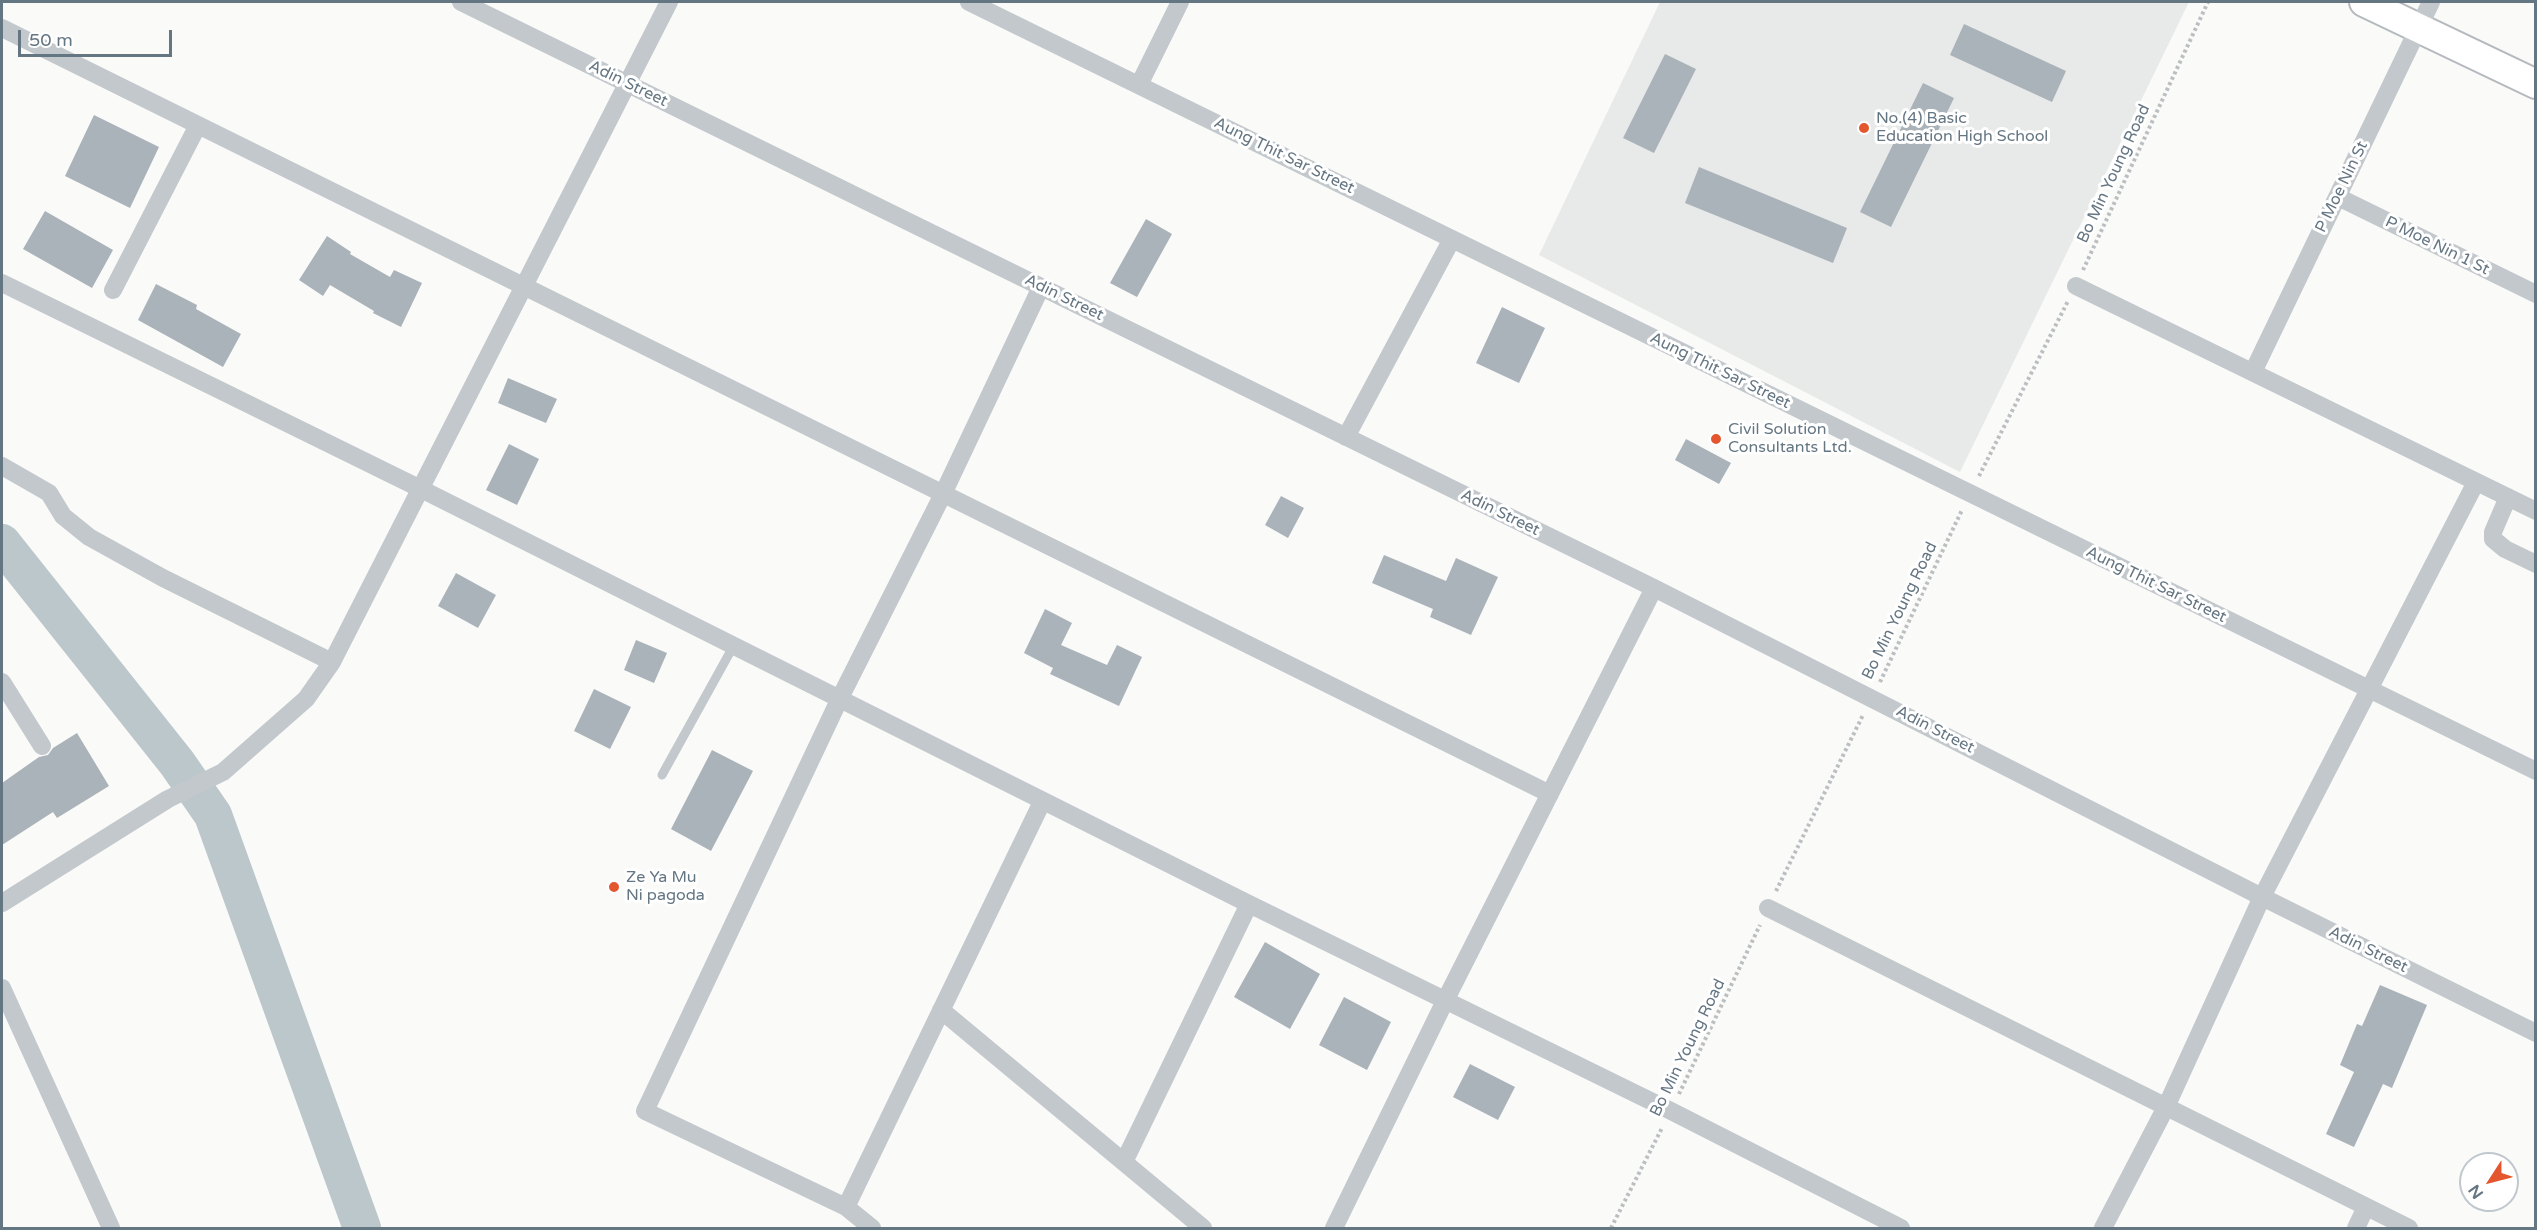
<!DOCTYPE html>
<style>
body{margin:0}
#map{position:relative;width:2537px;height:1230px;overflow:hidden;background:#fafaf8;font-family:"Varela Round",sans-serif}
canvas{display:block}
.frame{position:absolute;inset:0;border:3px solid #657683;pointer-events:none}
.north{position:absolute;left:2459px;top:1152px;width:60px;height:60px;box-sizing:border-box;background:#fff;border:2px solid #c1c8cd;border-radius:50%;rotate:234deg;font-size:16px;font-weight:700;line-height:24px;text-align:center;color:#657683}
.north::after{content:'';display:block;margin:auto;width:21px;height:27px;background:#e4572e;clip-path:polygon(50% 0,100% 100%,50% 72%,0 100%)}
.scale{position:absolute;left:18px;top:30px;width:154px;height:27px;box-sizing:border-box;border:3px solid #657683;border-top:0;padding-left:8px;font-size:18px;line-height:21px;white-space:nowrap;color:#657683;-webkit-text-stroke:4px #fff;paint-order:stroke}
</style>
<div id="map">
<canvas width="2537" height="1230"></canvas>
<div class="frame"></div>
<div class="north">N</div>
<div class="scale">50 m</div>
</div>
<script>
const context = document.querySelector('canvas').getContext('2d');
context.lineJoin = 'round';
function fillPath(path, color) { context.fillStyle = color; context.fill(path, 'evenodd'); }
const poly = rows => new Path2D(rows.map(r => 'M' + r).join(''));
function stroke(path, color, width, dash) { context.strokeStyle = color; context.lineWidth = width; context.lineCap = dash ? 'butt' : 'round'; context.setLineDash(dash || []); context.stroke(path); }
function drawText(font, color, halo, rows, align = 'center') {
  context.font = font + ' "Varela Round",sans-serif'; context.lineWidth = 6; context.setLineDash([]); context.textBaseline = 'middle'; context.strokeStyle = halo; context.fillStyle = color; for (const [text, x, y, turn = 0] of rows) {
    context.save(); context.translate(x, y); context.rotate((+turn || 0) * Math.PI / 180); context.textAlign = isNaN(turn) ? turn : align; if (halo) context.strokeText(text, 0, 0); context.fillText(text, 0, 0); context.restore();
  }
}
const built = poly([
 [1660,2,2189,2,1960,472,1539,255]
]);
const river = poly([
 [2,543,177,763,213,815,362,1228]
]);
const building = poly([
 [1964,24,2066,71,2052,102,1950,55],
 [1665,54,1696,69,1654,153,1623,138],
 [1923,83,1954,98,1891,227,1860,212],
 [94,115,159,147,130,208,65,176],
 [1699,167,1847,228,1833,263,1685,203],
 [45,211,113,250,92,288,23,249],
 [1146,219,1172,234,1137,297,1110,283],
 [327,236,351,252,350,254,390,277,394,270,422,283,401,327,373,313,374,311,330,285,323,296,299,280],
 [156,284,197,305,196,309,241,334,223,367,138,320],
 [1502,307,1545,328,1519,383,1476,363],
 [508,378,557,399,546,423,498,403],
 [1686,439,1731,463,1719,484,1675,460],
 [509,444,539,459,517,505,486,490],
 [1281,496,1304,508,1288,538,1265,525],
 [1384,555,1446,581,1456,558,1498,577,1471,635,1430,617,1433,609,1372,583],
 [456,573,496,595,478,628,438,606],
 [1045,609,1072,623,1061,645,1107,665,1117,645,1142,657,1119,706,1050,674,1053,668,1024,653],
 [636,640,667,653,654,683,624,670],
 [594,689,631,707,610,749,574,731],
 [77,733,109,786,57,818,53,812,2,845,2,783,39,757,48,755,53,748],
 [712,750,753,771,711,851,671,829],
 [1265,942,1320,974,1290,1029,1234,997],
 [2380,985,2427,1005,2392,1088,2383,1084,2354,1147,2326,1134,2354,1072,2340,1065,2357,1024,2362,1026],
 [1344,997,1391,1022,1367,1070,1319,1045],
 [1470,1064,1515,1087,1498,1120,1453,1097]
]);
const path = poly([
 [2083,270,2208,2],
 [1979,476,2068,301],
 [1880,682,1962,510],
 [1776,891,1863,715],
 [1679,1094,1760,925],
 [1611,1228,1662,1128]
]);
const service = poly([
 [662,775,734,645]
]);
const minor = poly([
 [461,2,1654,588,2262,897,2536,1033],
 [969,2,2536,771],
 [2,28,1550,794],
 [1139,85,1180,2],
 [2338,197,2536,294],
 [2,283,421,489,1249,904,1671,1111,1901,1228],
 [2076,286,2536,511],
 [113,290,198,125],
 [2253,372,2431,2],
 [1346,437,1452,239],
 [2,466,49,493,63,516,89,537,163,578,332,662],
 [2508,497,2493,532,2493,539,2505,549,2536,564],
 [2,682,42,746],
 [2,903,168,799,223,772,306,699,332,662,669,2],
 [1768,908,2409,1228],
 [2,988,111,1228],
 [941,1010,1203,1228],
 [1124,1162,1249,904],
 [846,1207,1042,802],
 [872,1228,846,1207,645,1111,840,698,943,494,1041,287],
 [1334,1228,1445,1001,1654,588],
 [2103,1228,2166,1107,2262,897,2476,482],
 [2356,1228,2365,1209]
]);
const primary = poly([
 [2364,2,2536,84]
]);
const markers = [
 [1864,128,6,"#e4572e"],
 [1716,439,6,"#e4572e"],
 [614,887,6,"#e4572e"]
];
const streetNames = [
 ["Adin Street",628,84,26],
 ["Aung Thit Sar Street",1284,156,26],
 ["Bo Min Young Road",2114,174,-65],
 ["P Moe Nin St",2342,187,-64],
 ["P Moe Nin 1 St",2437,246,26],
 ["Adin Street",1064,298,26],
 ["Aung Thit Sar Street",1720,371,26],
 ["Adin Street",1500,513,26],
 ["Aung Thit Sar Street",2156,585,26],
 ["Bo Min Young Road",1900,611,-64],
 ["Adin Street",1935,730,27],
 ["Adin Street",2368,950,26],
 ["Bo Min Young Road",1688,1048,-64]
];
const poiNames = [
 ["No.(4) Basic",1876,119],
 ["Education High School",1876,137],
 ["Civil Solution",1728,430],
 ["Consultants Ltd.",1728,448],
 ["Ze Ya Mu",626,878],
 ["Ni pagoda",626,896]
];
fillPath(built, '#e8e9e9');
stroke(river, '#bbc7cb', 38);
fillPath(building, '#aab3b9');
stroke(primary, '#b5babe', 32);
stroke(path, '#bbbfc2', 4, [3, 3]);
stroke(service, '#c3c8cc', 9);
stroke(minor, '#c3c8cc', 18);
stroke(primary, '#fff', 28);
for (const [x, y, r, color] of markers) { const dot = new Path2D(); dot.arc(x, y, r, 0, 2 * Math.PI); context.fillStyle = color; context.fill(dot); stroke(dot, '#fff', 2); }
drawText('16px', '#657683', '#fff', streetNames);
drawText('16px', '#657683', '#fff', poiNames, 'left');
</script>
